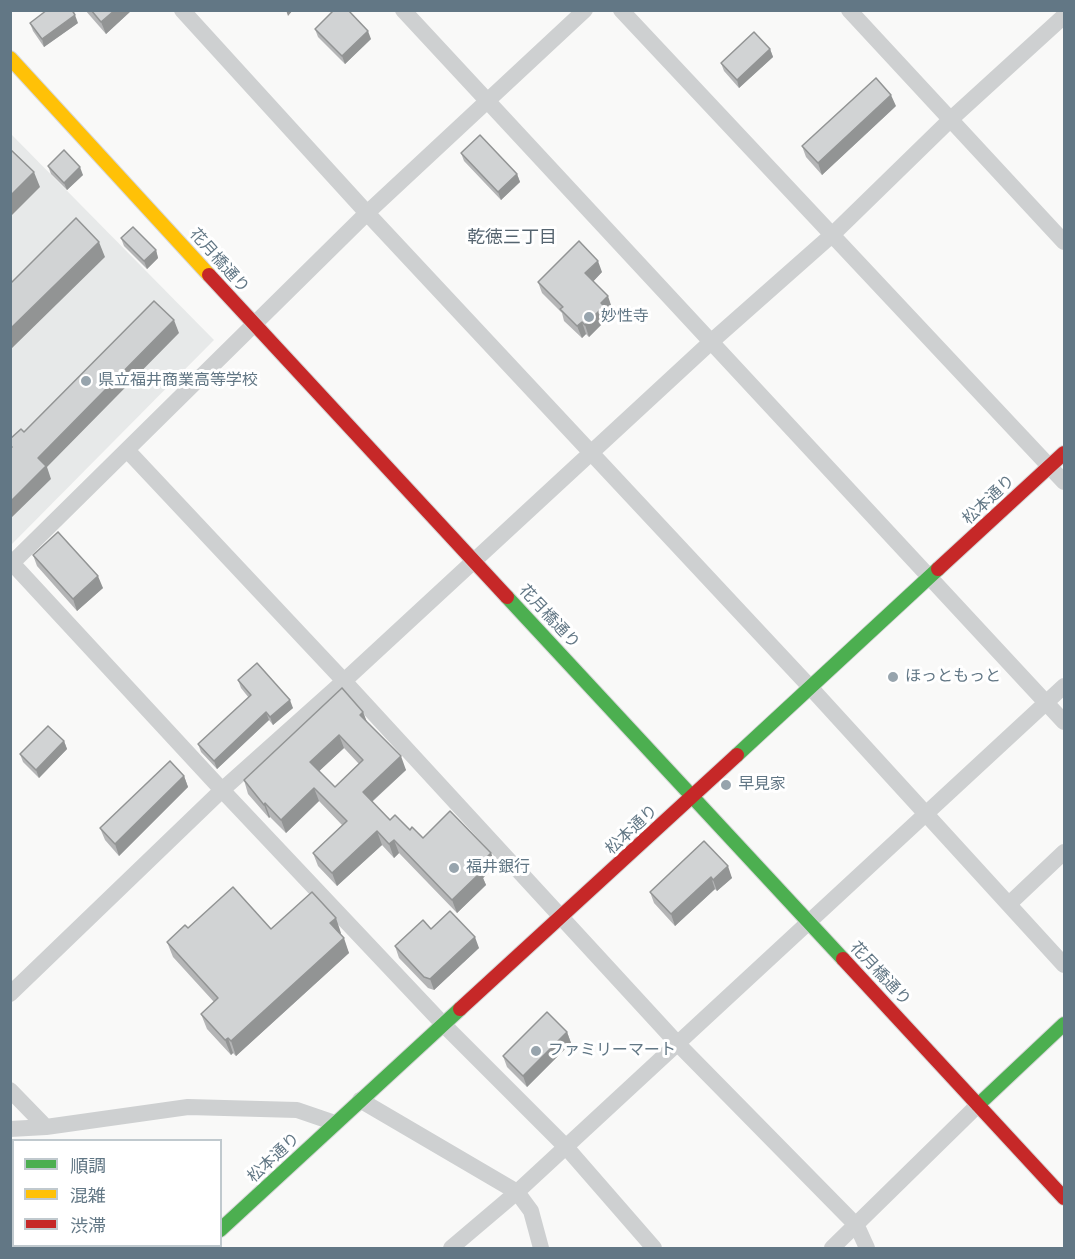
<!DOCTYPE html>
<meta charset="utf-8">
<style>
body{margin:0}
#map{position:relative;width:1075px;height:1259px;overflow:hidden;background:#f9f9f8;font-family:Arial,"Noto Sans JP",sans-serif}
canvas{display:block}
.frame{position:absolute;inset:0;border:12px solid #627785;pointer-events:none}
.legend{position:absolute;left:12px;top:1139px;width:210px;height:108px;box-sizing:border-box;background:#fff;border:2px solid #c0c9ce;margin:0;padding:8px 10px;list-style:none;font-size:18px;color:#627785}
.legend li{display:flex;align-items:center;gap:12px;height:30px}
.legend b{width:30px;border:2px solid #c0c9ce}
</style>
<div id="map">
<canvas width="1075" height="1259"></canvas>
<div class="frame"></div>
<ul class="legend">
<li><b style="height:8px;background:#4caf50"></b>順調</li>
<li><b style="height:8px;background:#ffc107"></b>混雑</li>
<li><b style="height:8px;background:#c62828"></b>渋滞</li>
</ul>
</div>
<script>
const context = document.querySelector('canvas').getContext('2d');
context.lineJoin = 'round';
function fillPath(path, color) { context.fillStyle = color; context.fill(path, 'evenodd'); }
const poly = rows => new Path2D(rows.map(r => 'M' + r).join(''));
function stroke(path, color, width, dash) { context.strokeStyle = color; context.lineWidth = width; context.lineCap = dash ? 'butt' : 'round'; context.setLineDash(dash || []); context.stroke(path); }
function drawText(font, color, halo, rows, align = 'center') {
  context.font = font + ' Arial,"Noto Sans JP",sans-serif'; context.lineWidth = 6; context.setLineDash([]); context.textBaseline = 'middle'; context.strokeStyle = halo; context.fillStyle = color; for (const [text, x, y, turn = 0] of rows) {
    context.save(); context.translate(x, y); context.rotate((+turn || 0) * Math.PI / 180); context.textAlign = isNaN(turn) ? turn : align; if (halo) context.strokeText(text, 0, 0); context.fillText(text, 0, 0); context.restore();
  }
}
const built = poly([
 [11,134,214,340,11,545]
]);
const street = poly([
 [182,10,367,213,810,687,1064,965],
 [403,10,1064,722],
 [621,10,1064,482],
 [849,10,1064,242],
 [127,450,344,681,677,1043,857,1226,867,1248],
 [12,563,222,790,443,1024,566,1147,654,1248],
 [10,565,367,213,585,10],
 [1009,904,1064,852],
 [10,994,222,790,344,681,712,341,833,234,951,119,1064,16],
 [10,1090,46,1127],
 [360,1100,517,1192,531,1211,541,1248],
 [10,1129,46,1127,188,1107,297,1110,335,1123],
 [10,1190,14,1193],
 [59,1246,61,1248],
 [451,1248,517,1192,1064,686],
 [832,1248,978,1105]
]);
const fast = poly([
 [507,597,843,959],
 [737,755,938,569],
 [978,1105,1064,1024],
 [220,1230,460,1009]
]);
const slow = poly([
 [10,58,209,275]
]);
const jam = poly([
 [209,275,507,597],
 [938,569,1064,453],
 [843,959,1064,1198],
 [460,1009,737,755],
 [201,1248,204,1246]
]);
const wall = poly([
 [85,10,132,10,106,34],
 [30,23,78,23,44,47,33,31],
 [315,29,371,39,345,64,318,37],
 [770,49,773,57,739,88,724,71,721,63],
 [896,106,822,175,806,157,802,146],
 [461,153,517,174,520,182,501,200,464,161],
 [48,166,83,175,67,190,51,174],
 [121,238,156,250,158,258,147,269,124,246],
 [602,272,593,281,612,308,607,313,608,318,589,337,586,334,582,338,564,321,562,313,542,293,538,282],
 [33,555,103,588,77,611,37,566],
 [238,680,293,708,273,725,269,720,217,769,201,752,198,744,249,698,241,688],
 [363,712,367,722,406,770,372,802,390,820,410,830,423,838,491,853,496,866,483,878,486,885,457,913,399,853,394,858,382,845,337,886,318,866,313,853,342,825,319,801,286,833,270,817,269,818,248,794,244,780],
 [344,748,359,764,335,787,319,771],
 [64,741,67,749,39,778,23,762,20,754],
 [184,776,188,787,119,856,105,840,100,828],
 [704,841,732,878,717,891,715,889,675,926,654,903,650,892],
 [188,928,271,929,341,933,340,934,349,953,236,1056,233,1053,231,1055,207,1029,201,1014,214,1002,173,957,167,942],
 [431,929,479,948,434,990,428,988,399,958,395,946],
 [567,1032,571,1043,527,1087,507,1067,503,1056]
]);
const shadedWall = poly([
 [115,10,132,10,106,34,101,22],
 [286,10,293,10,288,16],
 [75,15,78,23,44,47,42,39],
 [368,31,371,39,345,64,342,56],
 [770,49,773,57,739,88,737,80],
 [891,95,896,106,822,175,818,163],
 [80,167,83,175,67,190,64,183],
 [34,172,40,187,10,217,10,196],
 [517,174,520,182,501,200,498,192],
 [99,242,105,257,10,350,10,329],
 [156,250,158,258,147,269,144,261],
 [598,261,602,272,590,285,585,273],
 [608,296,612,308,607,313,608,318,589,337,585,325,601,303],
 [174,320,179,333,47,467,51,479,10,519,10,502,38,458],
 [582,322,586,334,582,338,577,326],
 [98,576,103,588,77,611,73,599],
 [290,700,293,708,273,725,270,717],
 [266,712,269,720,217,769,214,761],
 [363,712,368,725,360,715],
 [339,735,344,748,315,775,310,762],
 [64,741,67,749,39,778,36,770],
 [401,756,406,770,368,805,363,792],
 [184,776,188,787,119,856,115,844],
 [314,788,319,801,286,833,281,820],
 [265,803,270,817,269,818,264,805],
 [377,831,382,845,337,886,332,873],
 [394,840,399,853,394,858,389,844],
 [491,853,496,866,483,878,486,885,457,913,452,900,477,867],
 [728,866,732,878,717,891,713,880],
 [711,877,715,889,675,926,671,914],
 [336,918,341,933,336,938,330,923],
 [475,937,479,948,434,990,430,979],
 [344,938,349,953,236,1056,231,1041],
 [567,1032,571,1043,527,1087,523,1076],
 [228,1038,233,1053,231,1055,225,1040]
]);
const building = poly([
 [47,10,72,10,75,15,42,39,30,23,47,10],
 [91,10,115,10,101,22,91,10],
 [334,10,348,10,368,31,342,56,315,29,334,10],
 [754,32,770,49,737,80,721,63,754,32],
 [876,78,891,95,818,163,802,146,876,78],
 [480,135,517,174,498,192,461,153,480,135],
 [10,149,34,172,10,196,10,149],
 [64,150,80,167,64,183,48,166,64,150],
 [76,218,99,242,10,329,10,284,76,218],
 [133,227,156,250,144,261,121,238,133,227],
 [579,241,598,261,585,273,608,296,601,303,604,306,585,325,582,322,577,326,560,309,563,307,538,282,579,241],
 [154,301,174,320,38,458,46,466,10,502,10,448,12,447,10,446,10,439,21,429,24,432,154,301],
 [58,532,98,576,73,599,33,555,58,532],
 [257,663,290,700,270,717,266,712,214,761,198,744,251,695,238,680,257,663],
 [342,688,363,712,360,715,401,756,363,792,390,820,395,815,410,830,412,827,423,838,450,811,491,853,477,867,481,872,452,900,394,840,389,844,377,831,332,873,313,853,347,821,314,788,281,820,265,803,264,805,244,780,342,688],
 [339,735,363,760,335,787,310,762,339,735],
 [48,726,64,741,36,770,20,754,48,726],
 [170,761,184,776,115,844,100,828,170,761],
 [704,841,728,866,713,880,711,877,671,914,650,892,704,841],
 [233,887,271,929,312,892,336,918,330,923,344,938,231,1041,228,1038,225,1040,201,1014,218,998,167,942,185,925,188,928,233,887],
 [450,911,475,937,430,979,424,977,395,946,423,920,431,929,450,911],
 [547,1012,567,1032,523,1076,503,1056,547,1012],
 [10,1241,14,1244,14,1245,37,1245,40,1248,10,1248,10,1241]
]);
const markers = [
 [589,317,6,"#97a4ad"],
 [86,381,6,"#97a4ad"],
 [893,677,6,"#97a4ad"],
 [726,785,6,"#97a4ad"],
 [454,868,6,"#97a4ad"],
 [536,1051,6,"#97a4ad"]
];
const streetNames = [
 ["花月橋通り",219,261,48],
 ["松本通り",989,500,-43],
 ["花月橋通り",549,617,47],
 ["松本通り",632,830,-43],
 ["花月橋通り",880,974,47],
 ["松本通り",274,1158,-43]
];
const poiNames = [
 ["妙性寺",601,317],
 ["県立福井商業高等学校",98,381],
 ["ほっともっと",905,677],
 ["早見家",738,785],
 ["福井銀行",466,868],
 ["ファミリーマート",548,1051]
];
const neighbourhoodNames = [
 ["乾徳三丁目",512,238]
];
fillPath(built, '#e7e9e9');
stroke(fast, '#d6d7d8', 16);
stroke(slow, '#d6d7d8', 16);
stroke(jam, '#d6d7d8', 16);
stroke(street, '#ced0d1', 16);
stroke(fast, '#4caf50', 14);
stroke(slow, '#ffc107', 14);
stroke(jam, '#c62828', 14);
fillPath(wall, '#b4b5b6');
fillPath(shadedWall, '#929494');
fillPath(building, '#d1d3d4');
stroke(building, '#929494', 1.5);
for (const [x, y, r, color] of markers) { const dot = new Path2D(); dot.arc(x, y, r, 0, 2 * Math.PI); context.fillStyle = color; context.fill(dot); stroke(dot, '#fff', 2); }
drawText('16px', '#627785', '#fff', streetNames);
drawText('16px', '#627785', '#fff', poiNames, 'left');
drawText('18px', '#55646f', '#fff', neighbourhoodNames);
</script>
